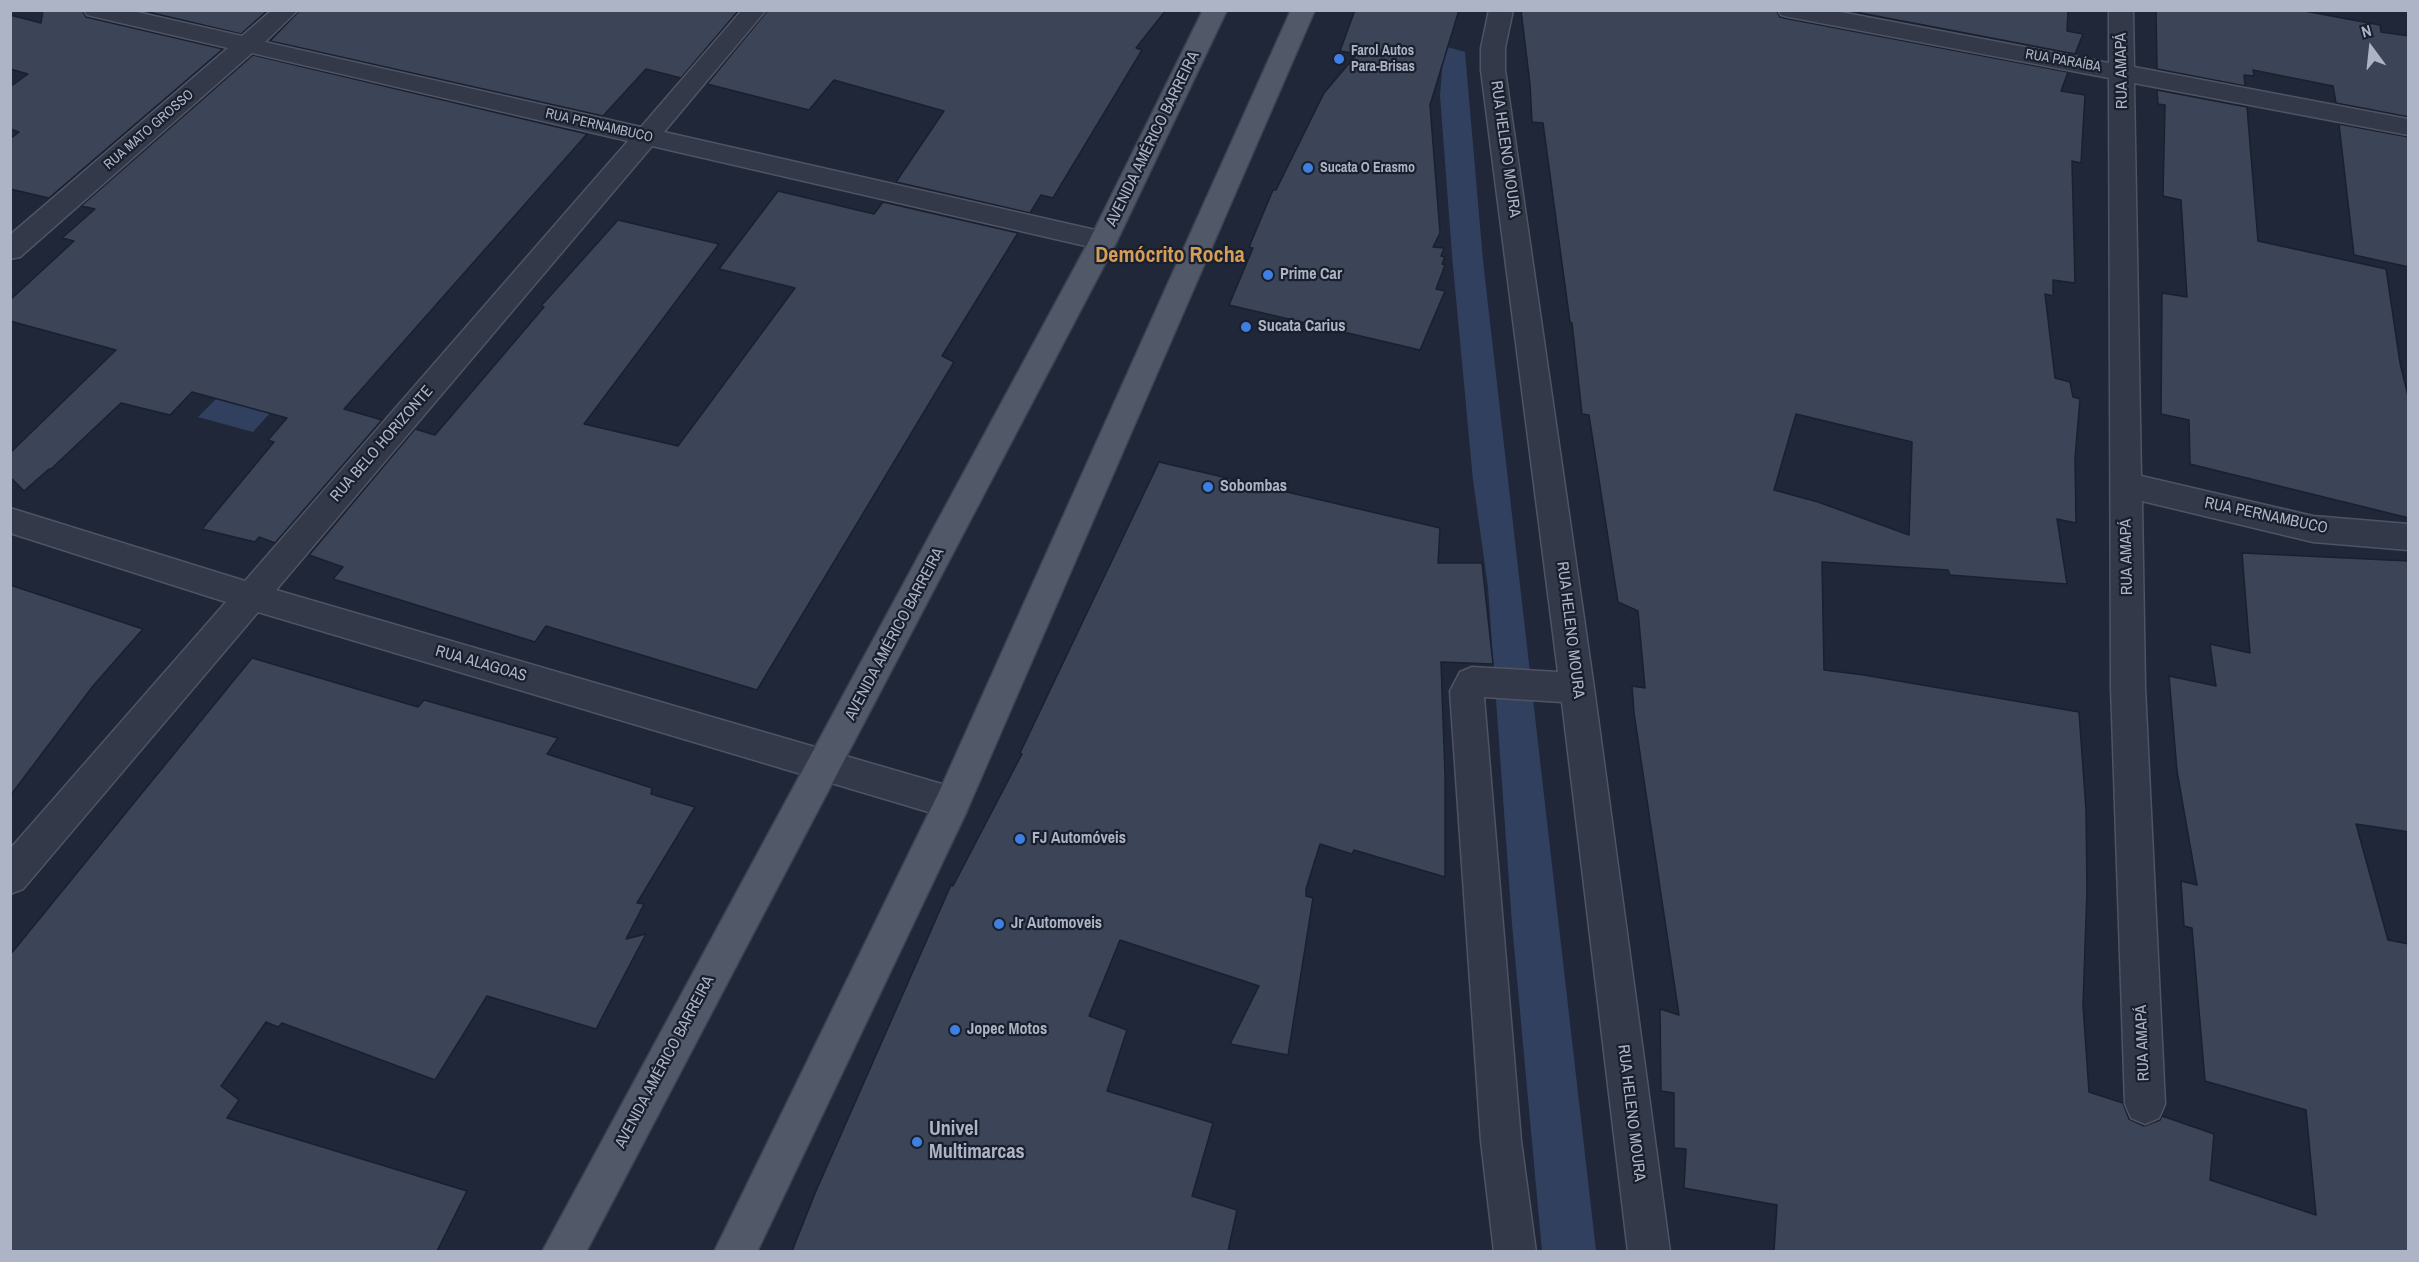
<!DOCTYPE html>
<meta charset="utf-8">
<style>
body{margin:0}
#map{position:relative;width:2419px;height:1262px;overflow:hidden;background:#202738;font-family:"Archivo Narrow",sans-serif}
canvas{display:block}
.frame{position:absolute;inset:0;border:12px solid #adb4c5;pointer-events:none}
.north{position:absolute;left:2341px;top:18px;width:60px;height:60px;-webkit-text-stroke:4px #191f2c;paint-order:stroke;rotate:345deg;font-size:16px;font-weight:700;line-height:24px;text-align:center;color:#adb4c5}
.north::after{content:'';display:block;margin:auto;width:21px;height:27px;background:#adb4c5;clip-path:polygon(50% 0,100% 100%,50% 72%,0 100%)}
</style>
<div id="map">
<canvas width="2419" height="1262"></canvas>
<div class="frame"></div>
<div class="north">N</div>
</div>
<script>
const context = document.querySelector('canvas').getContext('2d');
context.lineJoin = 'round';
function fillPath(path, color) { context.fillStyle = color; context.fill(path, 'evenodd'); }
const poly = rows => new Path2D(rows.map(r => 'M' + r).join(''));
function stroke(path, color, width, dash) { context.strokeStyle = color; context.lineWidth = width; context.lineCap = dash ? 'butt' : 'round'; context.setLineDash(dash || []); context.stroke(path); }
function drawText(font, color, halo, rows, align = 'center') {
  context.font = font + ' "Archivo Narrow",sans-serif'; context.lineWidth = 4.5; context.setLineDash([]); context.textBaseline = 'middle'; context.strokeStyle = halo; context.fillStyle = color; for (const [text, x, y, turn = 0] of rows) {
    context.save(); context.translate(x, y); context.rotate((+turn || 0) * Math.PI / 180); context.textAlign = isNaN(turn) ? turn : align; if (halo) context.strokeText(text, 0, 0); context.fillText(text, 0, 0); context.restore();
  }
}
const water = poly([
 [1444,46,1465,52,1483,261,1596,1251,1542,1251,1512,924,1488,587,1473,480,1452,255,1440,95],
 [216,399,270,413,253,432,198,417]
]);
const building = poly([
 [43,10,82,10,86,17,223,49,49,198,10,189,10,139,19,132,10,129,10,87,28,74,10,69,10,15,41,23,43,10],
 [140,10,268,10,241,34,140,10],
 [300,10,561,11,739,10,681,78,646,69,603,116,270,41,300,10],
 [768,10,1166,10,1136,48,1142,50,1053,198,1041,195,1030,213,896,182,944,111,834,80,809,110,707,84,768,10],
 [1355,10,1459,10,1430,105,1440,233,1433,247,1444,248,1441,256,1445,257,1442,264,1445,265,1436,289,1445,291,1420,350,1229,305,1253,248,1249,247,1273,190,1276,190,1324,93,1357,54,1340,51,1355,10],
 [1521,10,1776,10,1780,17,1789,19,2068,72,2061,91,2085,95,2081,163,2072,161,2075,283,2053,280,2053,296,2045,294,2055,378,2070,382,2073,397,2080,399,2075,458,2076,523,2057,519,2067,584,1950,575,1948,570,1822,562,1824,670,1864,675,2079,712,2086,810,2087,889,2083,1005,2089,1092,2123,1103,2129,1119,2144,1126,2160,1120,2162,1116,2214,1134,2210,1180,2316,1215,2306,1110,2205,1081,2192,928,2184,926,2181,881,2197,885,2177,771,2169,676,2216,686,2210,644,2250,653,2242,553,2409,561,2409,832,2356,824,2388,940,2409,944,2409,1251,1774,1251,1777,1205,1684,1188,1686,1149,1674,1148,1674,1093,1661,1091,1660,1009,1679,1015,1634,713,1632,686,1645,688,1638,611,1618,602,1589,415,1582,414,1572,323,1570,322,1543,123,1532,122,1530,84,1521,10],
 [1796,414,1912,442,1909,535,1818,502,1774,490,1796,414],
 [1845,10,2068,10,2067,31,2083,34,2075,54,1845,10],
 [2156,10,2299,10,2380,25,2381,32,2409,36,2409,117,2336,103,2333,86,2253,70,2254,76,2244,75,2245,86,2157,69,2156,10],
 [253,55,587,134,344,409,382,420,275,543,259,537,255,542,202,529,274,442,268,440,287,418,192,392,170,415,121,403,51,469,49,469,24,491,10,477,10,453,116,350,10,321,10,300,74,241,62,238,95,209,81,206,253,55],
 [2157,90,2247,107,2258,241,2386,269,2400,363,2409,400,2409,518,2190,464,2189,420,2161,414,2162,293,2187,297,2181,200,2163,196,2165,105,2158,104,2157,90],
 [2339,124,2409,137,2409,267,2354,255,2339,124],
 [778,191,874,214,883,202,1018,233,942,356,954,362,757,690,546,626,535,642,333,579,343,567,309,555,415,429,435,435,544,307,541,306,618,220,719,244,584,424,678,446,795,288,719,269,778,191],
 [1159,462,1440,528,1438,563,1482,563,1493,664,1441,662,1445,774,1445,877,1354,850,1352,854,1320,844,1306,889,1306,896,1313,898,1288,1055,1230,1044,1259,986,1120,940,1089,1016,1127,1030,1107,1091,1213,1123,1192,1196,1237,1210,1228,1251,792,1251,816,1191,951,885,953,886,1022,754,1020,753,1159,462],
 [10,585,143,629,93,686,10,796,10,585],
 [252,658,418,707,424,700,558,738,547,754,652,788,651,794,695,807,637,903,644,904,626,939,646,934,596,1029,487,996,435,1080,282,1023,278,1027,266,1022,221,1086,239,1100,227,1118,467,1191,437,1251,10,1251,10,955,252,658]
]);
const minor = poly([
 [84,10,128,10,242,36,272,10,298,10,265,42,641,127,742,10,766,10,664,132,1113,234,1117,241,1113,248,1103,250,652,146,276,590,952,787,965,791,970,803,965,815,952,819,258,612,23,889,10,894,10,849,226,602,10,533,10,508,245,581,628,141,252,53,20,257,10,259,10,235,228,48,87,15,84,10],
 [1489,10,1513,10,1505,48,1505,70,1594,688,1670,1252,1628,1252,1562,702,1484,697,1521,1141,1536,1252,1494,1252,1481,1141,1450,691,1460,672,1472,667,1558,672,1481,70,1481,48,1489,10],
 [1778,10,1830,10,2109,63,2109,10,2133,10,2134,67,2408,119,2408,135,2134,83,2141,476,2313,516,2408,524,2408,550,2313,542,2142,501,2145,687,2165,1104,2159,1118,2145,1124,2131,1118,2125,1104,2111,687,2109,78,1789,17,1781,15,1778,10]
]);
const major = poly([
 [1203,10,1227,10,1117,241,586,1252,542,1252,1089,241,1203,10],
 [1291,10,1315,10,965,815,757,1252,714,1252,939,792,1291,10]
]);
const markers = [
 [1339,59,6,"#3f7fe0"],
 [1308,168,6,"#3f7fe0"],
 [1268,275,6,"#3f7fe0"],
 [1246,327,6,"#3f7fe0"],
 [1208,487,6,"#3f7fe0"],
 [1020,839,6,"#3f7fe0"],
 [999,924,6,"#3f7fe0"],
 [955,1030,6,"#3f7fe0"],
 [917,1142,6,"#3f7fe0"]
];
const farPoinames = [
 ["Farol Autos",1351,51],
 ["Para-Brisas",1351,67],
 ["Sucata O Erasmo",1320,168]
];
const farStreetnames = [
 ["RUA PARAÍBA",2063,61,10],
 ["RUA PERNAMBUCO",599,126,13],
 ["RUA MATO GROSSO",149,130,-41]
];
const streetNames = [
 ["RUA AMAPÁ",2122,71,-91],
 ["AVENIDA AMÉRICO BARREIRA",1153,139,-64],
 ["RUA HELENO MOURA",1505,149,82],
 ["RUA BELO HORIZONTE",382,444,-49],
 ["RUA PERNAMBUCO",2266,516,12],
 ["RUA AMAPÁ",2127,557,-91],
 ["RUA HELENO MOURA",1570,630,83],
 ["AVENIDA AMÉRICO BARREIRA",895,634,-62],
 ["RUA ALAGOAS",481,664,16],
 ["RUA AMAPÁ",2143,1043,-92],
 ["AVENIDA AMÉRICO BARREIRA",665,1062,-62],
 ["RUA HELENO MOURA",1631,1113,83]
];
const poiNames = [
 ["Prime Car",1280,275],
 ["Sucata Carius",1258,327],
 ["Sobombas",1220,487],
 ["FJ Automóveis",1032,839],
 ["Jr Automoveis",1011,924],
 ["Jopec Motos",967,1030]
];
const nearPoinames = [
 ["Univel",929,1130],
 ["Multimarcas",929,1153]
];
const districtNames = [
 ["Demócrito Rocha",1170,256]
];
fillPath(water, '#324060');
fillPath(building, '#3c4458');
stroke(building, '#1b202f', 1.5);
stroke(minor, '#4e5463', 3);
stroke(major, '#3d4252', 3);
fillPath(minor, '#333948');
fillPath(major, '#515868');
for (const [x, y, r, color] of markers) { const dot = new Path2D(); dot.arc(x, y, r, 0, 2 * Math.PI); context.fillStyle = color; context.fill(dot); stroke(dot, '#191f2c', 2); }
drawText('bold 14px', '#adb4c5', '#191f2c', farPoinames, 'left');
drawText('14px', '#adb4c5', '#191f2c', farStreetnames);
drawText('16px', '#adb4c5', '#191f2c', streetNames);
drawText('bold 16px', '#adb4c5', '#191f2c', poiNames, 'left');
drawText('bold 20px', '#adb4c5', '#191f2c', nearPoinames, 'left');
drawText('bold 22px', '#d59e58', '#191f2c', districtNames);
</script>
